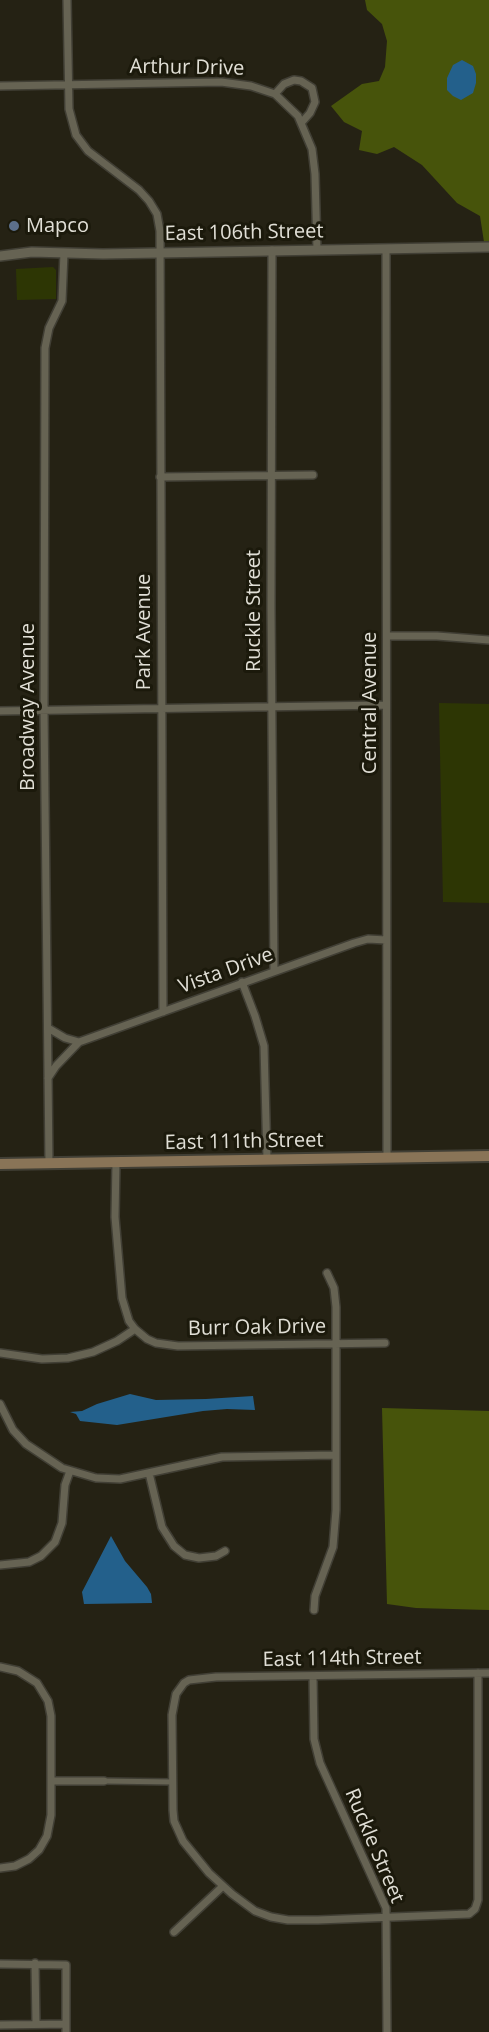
<!DOCTYPE html>
<style>
body{margin:0}
canvas{display:block;background:#252214}
</style>
<canvas width="489" height="2032"></canvas>
<script>
const context = document.querySelector('canvas').getContext('2d');
context.lineJoin = 'round';
function fillPath(path, color) { context.fillStyle = color; context.fill(path, 'evenodd'); }
const poly = rows => new Path2D(rows.map(r => 'M' + r).join(''));
function stroke(path, color, width, dash) { context.strokeStyle = color; context.lineWidth = width; context.lineCap = dash ? 'butt' : 'round'; context.setLineDash(dash || []); context.stroke(path); }
function drawText(font, color, halo, rows, align = 'center') {
  context.font = font + ' "Open Sans",sans-serif'; context.lineWidth = 6; context.setLineDash([]); context.textBaseline = 'middle'; context.strokeStyle = halo; context.fillStyle = color; for (const [text, x, y, turn = 0] of rows) {
    context.save(); context.translate(x, y); context.rotate((+turn || 0) * Math.PI / 180); context.textAlign = isNaN(turn) ? turn : align; if (halo) context.strokeText(text, 0, 0); context.fillText(text, 0, 0); context.restore();
  }
}
const green = poly([
 [53,267,56,270,56,299,17,300,16,269],
 [439,703,489,704,489,903,443,902]
]);
const forest = poly([
 [365,0,489,0,489,242,484,242,480,216,457,203,422,165,394,147,377,154,359,150,362,131,344,122,331,106,362,84,379,81,385,67,387,41,382,24,367,10],
 [382,1408,489,1411,489,1610,416,1608,387,1604]
]);
const water = poly([
 [462,60,473,66,476,74,476,83,473,93,461,100,453,96,447,90,447,78,453,65],
 [130,1394,156,1400,206,1399,253,1396,255,1410,227,1409,203,1411,117,1425,80,1421,76,1414,70,1412,82,1411,97,1404],
 [111,1536,125,1561,147,1587,151,1594,152,1603,84,1604,82,1592]
]);
const pedestrian = poly([
 [104,1781,173,1782]
]);
const minor = poly([
 [67,0,69,109,76,135,88,151,139,190,149,201,157,214,160,231,163,1012],
 [0,86,221,82,251,86,275,94,298,116,312,149,315,174,317,250],
 [275,94,284,84,294,80,301,81,312,88,315,102,310,113,302,122],
 [386,249,387,1158],
 [272,250,271,607,274,971],
 [160,477,313,475],
 [387,636,437,636,489,640],
 [0,711,386,705],
 [242,982,255,1016,264,1046,267,1159],
 [48,1028,65,1038,79,1042],
 [48,1078,56,1066,79,1042,354,943,368,939,386,940],
 [116,1163,115,1217,122,1298,129,1321,135,1329,147,1339,156,1343,178,1346,385,1343],
 [49,1164,44,710,45,348,49,328,62,301,64,253],
 [0,1353,42,1359,68,1358,93,1352,117,1341,135,1329],
 [0,1404,13,1430,26,1444,62,1468,96,1478,120,1479,222,1457,335,1455],
 [149,1473,162,1527,174,1546,185,1555,199,1558,216,1556,225,1551],
 [0,1565,29,1562,41,1556,55,1542,62,1523,65,1485,70,1471],
 [314,1610,315,1596,333,1547,336,1510,336,1307,334,1288,327,1273],
 [0,1667,18,1671,37,1683,48,1701,51,1716,51,1815,47,1836,39,1850,29,1859,15,1866,0,1868],
 [478,1673,478,1900,475,1909,469,1914,318,1920,288,1920,271,1917,255,1911,232,1894,209,1873,183,1841,174,1821,173,1810,172,1715,176,1694,184,1683,189,1680,216,1677,489,1673],
 [313,1676,314,1739,320,1763,386,1908,387,2032],
 [51,1781,104,1781],
 [174,1932,223,1886],
 [35,1963,36,2024],
 [0,1964,66,1965,66,2032],
 [0,2025,66,2024]
]);
const tertiary = poly([
 [0,256,32,252,103,254,489,247]
]);
const secondary = poly([
 [0,1164,489,1156]
]);
const markers = [
 [14,226,6,"#5c6f8a"]
];
const streetNames = [
 ["Arthur Drive",187,68,1],
 ["East 106th Street",244,233,-1],
 ["Ruckle Street",254,611,-90],
 ["Park Avenue",144,632,-90],
 ["Central Avenue",370,703,-90],
 ["Broadway Avenue",28,707,-90],
 ["Vista Drive",226,971,-20],
 ["East 111th Street",244,1142,-1],
 ["Burr Oak Drive",257,1328,-1],
 ["East 114th Street",342,1659,-1],
 ["Ruckle Street",374,1846,67]
];
const poiNames = [
 ["Mapco",26,226]
];
fillPath(green, '#2d3604');
fillPath(forest, '#47540b');
fillPath(water, '#23608b');
stroke(pedestrian, '#413f35', 8);
stroke(minor, '#413f35', 10);
stroke(tertiary, '#413f35', 12);
stroke(secondary, '#413f35', 14);
stroke(pedestrian, '#666353', 5);
stroke(minor, '#666353', 7);
stroke(tertiary, '#666353', 9);
stroke(secondary, '#897457', 10);
for (const [x, y, r, color] of markers) { const dot = new Path2D(); dot.arc(x, y, r, 0, 2 * Math.PI); context.fillStyle = color; context.fill(dot); stroke(dot, '#1b190b', 2); }
drawText('20px', '#e1dfd6', '#1b190b', streetNames);
drawText('20px', '#e1dfd6', '#1b190b', poiNames, 'left');
</script>
